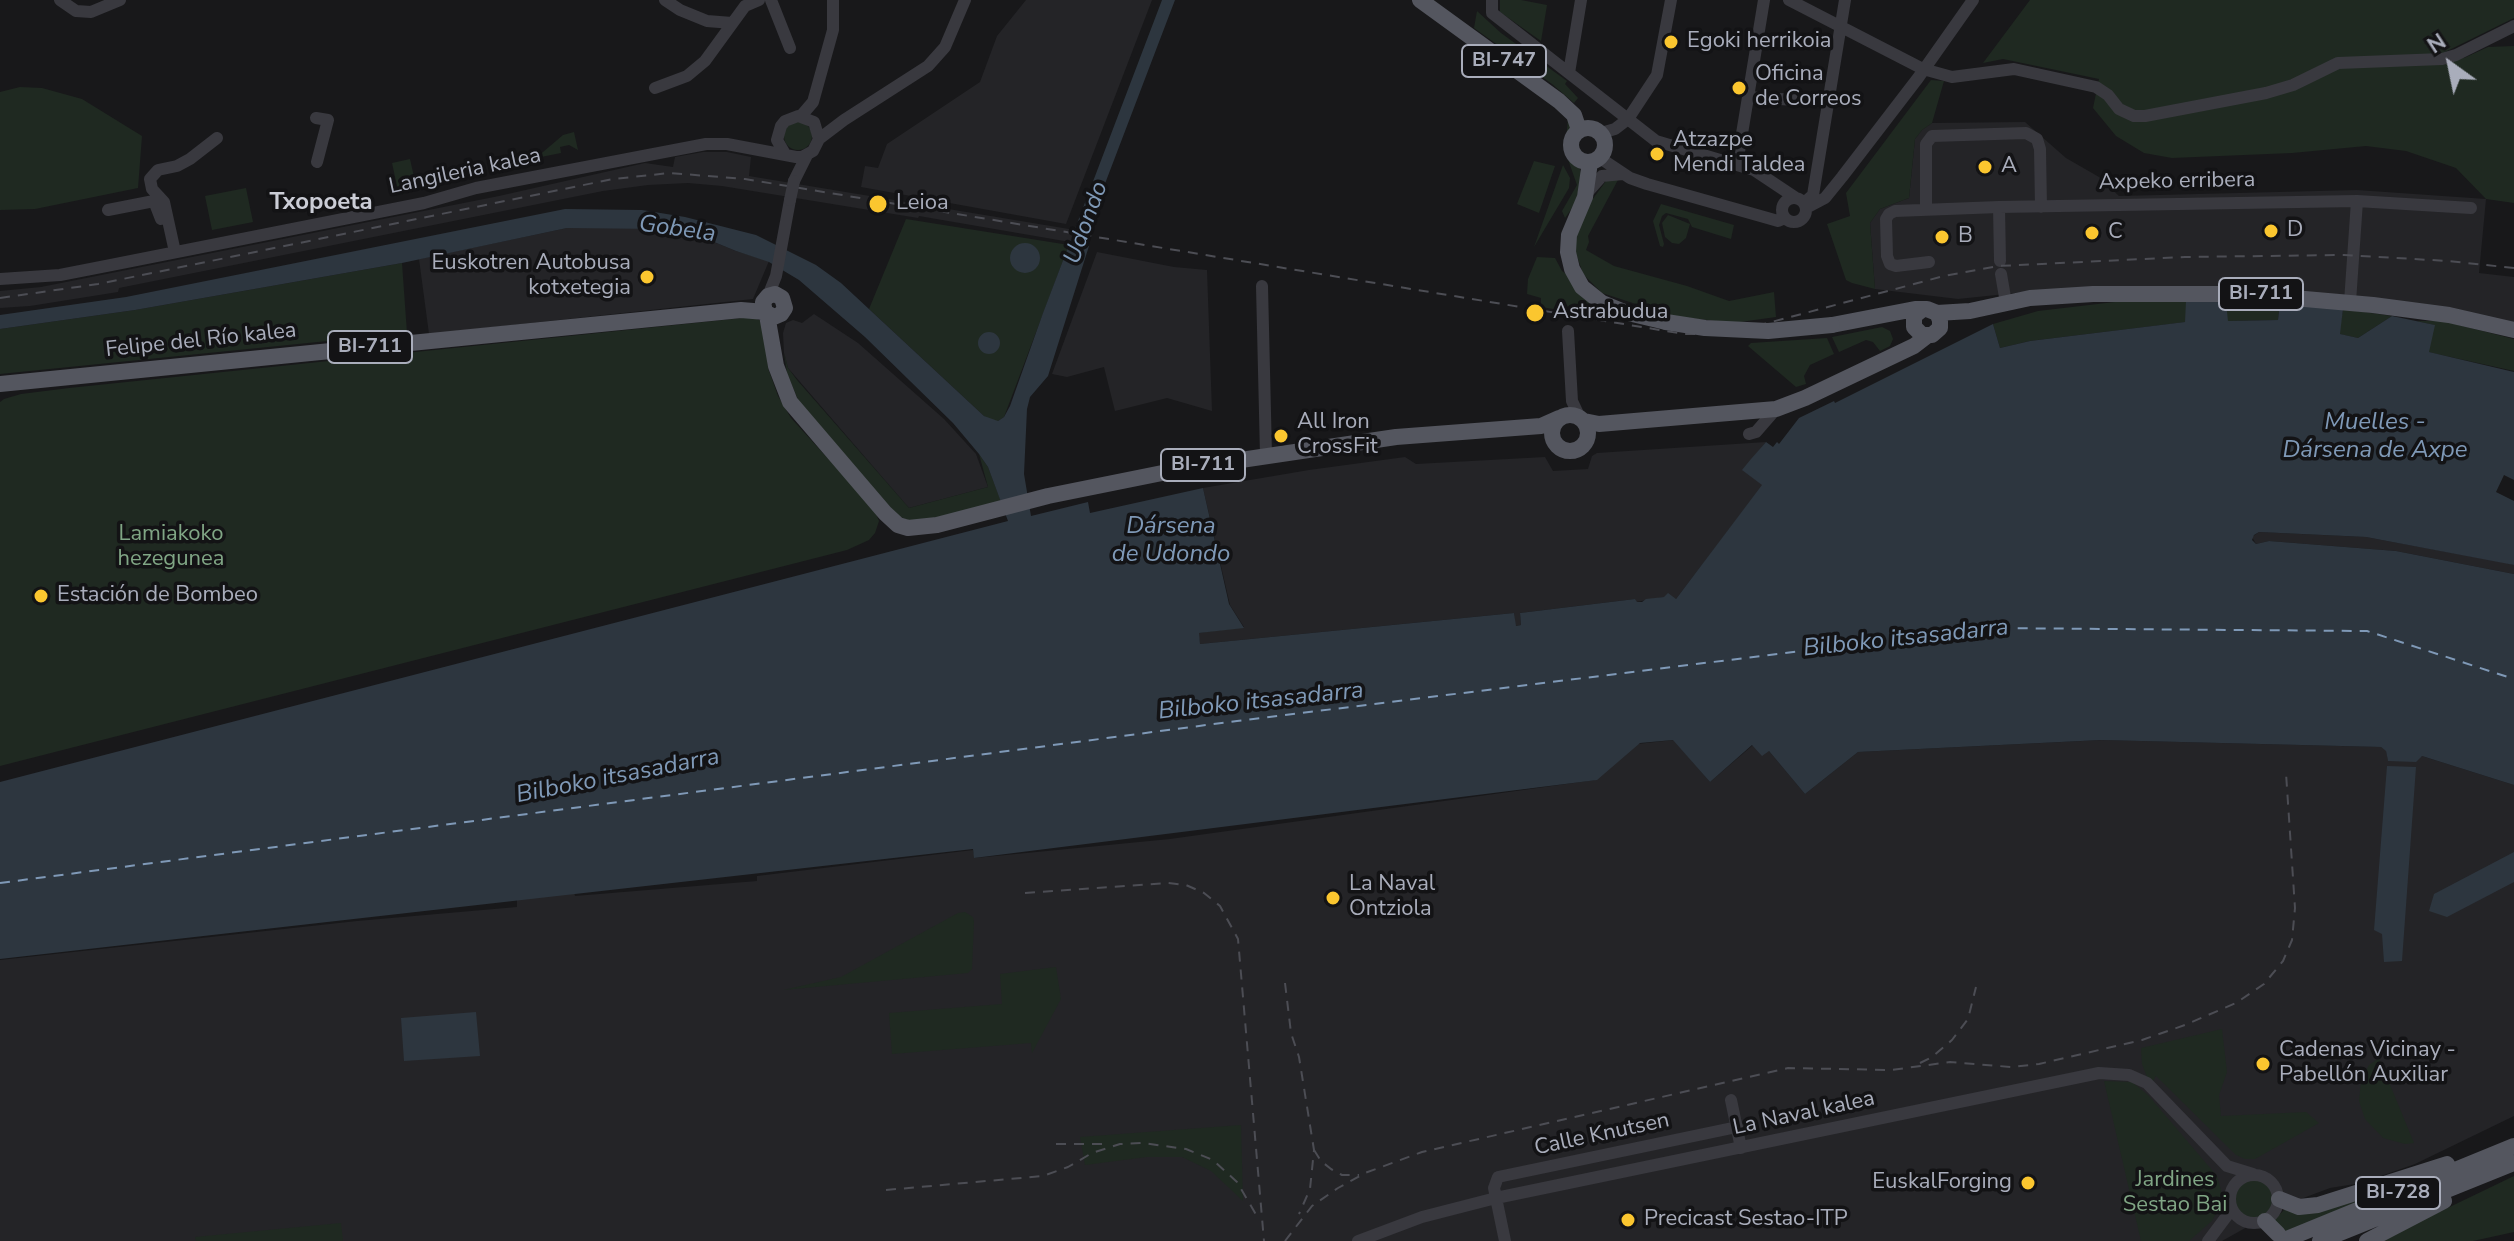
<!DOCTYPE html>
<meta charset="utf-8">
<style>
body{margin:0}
#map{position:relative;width:2514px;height:1241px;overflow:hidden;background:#18181a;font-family:"Nunito Sans",sans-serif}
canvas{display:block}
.north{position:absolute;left:2410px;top:24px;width:80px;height:80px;-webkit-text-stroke:6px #131315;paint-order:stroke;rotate:327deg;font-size:22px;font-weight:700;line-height:32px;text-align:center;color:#a9adbb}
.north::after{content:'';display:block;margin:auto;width:28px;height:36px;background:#a9adbb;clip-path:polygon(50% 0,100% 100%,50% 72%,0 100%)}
</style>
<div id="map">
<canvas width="2514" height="1241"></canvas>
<div class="north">N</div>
</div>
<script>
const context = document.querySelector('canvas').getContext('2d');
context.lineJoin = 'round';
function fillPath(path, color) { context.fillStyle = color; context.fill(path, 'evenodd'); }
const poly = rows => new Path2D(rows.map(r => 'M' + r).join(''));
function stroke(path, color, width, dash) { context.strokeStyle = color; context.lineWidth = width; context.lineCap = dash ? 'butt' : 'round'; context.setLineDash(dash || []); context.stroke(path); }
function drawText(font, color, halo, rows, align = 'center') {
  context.font = font + ' "Nunito Sans",sans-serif'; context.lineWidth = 7; context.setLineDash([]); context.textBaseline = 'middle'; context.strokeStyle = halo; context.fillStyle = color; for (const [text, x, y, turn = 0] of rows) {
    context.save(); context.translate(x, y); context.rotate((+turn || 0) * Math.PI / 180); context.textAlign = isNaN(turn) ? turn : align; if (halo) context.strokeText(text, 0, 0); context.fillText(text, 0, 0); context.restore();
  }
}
const built = poly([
 [1026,0,1152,0,1066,224,861,187,865,166,878,168,887,144,980,82,997,36],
 [2025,122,2066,158,2099,177,2119,196,2357,190,2486,199,2479,273,2514,277,2514,323,2473,314,2044,290,1958,299,1875,289,1870,223,1880,209,1909,198,1915,139,1922,130,1932,123],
 [703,152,727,152,751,157,749,176,1075,230,1070,242,919,216,918,218,722,186,688,183,648,185,603,191,119,288,118,292,30,306,0,308,0,291,41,287,499,196,645,163,673,167,675,157],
 [613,227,660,229,702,237,736,251,769,261,753,299,429,334,419,259,567,228],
 [1097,252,1174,267,1207,270,1212,411,1167,398,1115,411,1104,367,1067,377,1052,374],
 [814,314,858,343,944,419,976,454,988,487,909,508,788,368,784,353,783,333,786,323,793,320,802,323],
 [1766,442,1743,470,1763,485,1676,599,1664,597,1636,602,1635,599,1520,613,1521,625,1515,626,1514,613,1200,644,1198,633,1244,627,1230,605,1203,488,1309,470,1405,457,1416,464,1545,457,1553,471,1588,469,1592,456,1597,453],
 [2259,532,2366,537,2507,563,2514,565,2514,574,2396,551,2269,541,2256,544,2252,537],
 [1674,740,1710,782,1753,745,1769,751,1805,794,1858,752,2102,740,2381,747,2386,750,2388,760,2422,756,2514,785,2514,1116,2415,1164,2361,1183,2330,1188,2290,1203,2222,1241,0,1241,0,960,357,921,517,907,517,900,574,891,575,896,757,881,757,876,973,850,975,858,1170,839,1595,780,1637,744]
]);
const green = poly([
 [1500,0,1521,0,1547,5,1541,41,1500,12],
 [2030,0,2514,0,2514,18,2443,53,2464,58,2488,47,2514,46,2514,203,2486,199,2456,168,2406,151,2366,146,2292,153,2172,158,2144,153,2116,136,2093,108,2099,79,2003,59,1983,63],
 [1477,11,1501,33,1567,81,1565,84,1578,98,1574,103,1552,84,1474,28],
 [1931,80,1944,81,1932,123,1922,130,1915,139,1909,198,1880,209,1870,223,1875,289,1852,283,1846,280,1827,224,1850,216,1846,193],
 [20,87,42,88,82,99,142,136,138,188,35,209,0,210,0,92],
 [1568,118,1572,131,1567,143,1568,150,1579,166,1582,177,1575,204,1565,218,1562,211,1577,185,1565,151],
 '784 136a14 14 0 1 1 28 0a14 14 0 1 1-28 0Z',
 [574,132,578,150,569,145,560,147,561,153,536,158,563,135],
 [410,159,417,190,399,195,392,163],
 [1534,161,1555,166,1539,213,1517,204],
 [1563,165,1570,178,1569,188,1534,247],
 [1619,178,1588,236,1589,242,1586,250,1614,266,1687,286,1729,301,1774,292,1776,317,1733,323,1673,316,1602,293,1583,274,1575,250,1577,228,1592,200,1606,181],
 [246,188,253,222,212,230,205,196],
 [1661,204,1734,225,1731,239,1692,227,1688,219,1666,213,1662,216,1659,225,1664,244,1663,247,1660,246,1653,221],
 [1668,215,1690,224,1686,238,1679,244,1672,243,1665,237,1662,223],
 [906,219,1069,245,1004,417,998,421,992,422,984,416,869,309],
 [1537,257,1555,258,1562,271,1628,321,1541,307,1541,298,1527,294,1528,279],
 [402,263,407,333,0,374,0,329,135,310],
 [2123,301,2186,301,2186,322,2030,341,2000,348,1993,324,2038,311],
 [2226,302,2280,302,2278,320,2227,321],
 [2343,309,2392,316,2358,338,2339,334],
 [752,317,763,322,767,333,768,368,778,396,791,418,874,509,879,521,875,533,869,540,847,550,0,766,0,402,4,399,21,394,69,388],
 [2416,321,2443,321,2514,339,2514,371,2428,352,2434,325],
 [1882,327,1890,331,1893,339,1890,346,1880,351,1873,342,1866,340,1839,352,1832,337],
 [1827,338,1834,354,1810,365,1804,376,1806,384,1796,387,1748,346,1751,343],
 [784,353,788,368,797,380,909,508,988,487,979,454,988,467,1002,504,925,523,909,521,896,515,799,402,787,373],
 [965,912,973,917,974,922,972,969,968,973,783,990,841,977,958,913],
 [1056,967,1061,999,1032,1053,1031,1043,892,1054,889,1013,1002,1004,1000,974],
 [2222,1029,2227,1072,2219,1095,2221,1116,2306,1112,2319,1123,2255,1159,2245,1159,2236,1155,2156,1076,2153,1081,2147,1077,2142,1064,2141,1048],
 [2379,1058,2414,1143,2405,1144,2383,1138,2365,1119,2359,1101,2361,1081,2369,1065],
 [2104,1081,2132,1082,2148,1095,2217,1176,2221,1190,2219,1208,2212,1221,2189,1241,2141,1241],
 [1241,1125,1243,1201,1211,1171,1182,1157,1147,1157,1085,1165,1080,1137],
 [2427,1173,2283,1234,2273,1221,2284,1210],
 [2514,1176,2514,1232,2473,1241,2379,1241],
 '2234 1198a21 21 0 1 1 42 0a21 21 0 1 1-42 0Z',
 [341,1223,343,1241,196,1241,195,1237]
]);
const water = poly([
 [1162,0,1175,0,1082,244,1089,246,1048,376,1030,397,1027,409,1024,474,1031,516,1088,502,1090,513,1203,488,1229,604,1244,628,1199,633,1200,644,1514,613,1516,626,1521,625,1520,613,1635,599,1637,602,1642,602,1646,599,1664,597,1668,593,1676,599,1762,485,1742,470,1751,459,1766,442,1773,447,1777,442,1779,444,1799,418,1834,401,1835,403,1993,324,2000,348,2030,341,2185,322,2186,301,2226,302,2228,321,2278,320,2280,302,2343,309,2340,334,2358,338,2392,316,2435,325,2429,352,2514,372,2514,480,2504,475,2496,492,2514,501,2514,565,2366,537,2259,532,2254,535,2252,540,2256,544,2269,541,2396,551,2514,574,2514,785,2422,756,2416,762,2388,761,2386,751,2381,747,2101,740,1858,752,1805,794,1769,751,1762,756,1752,745,1710,782,1673,740,1640,743,1597,780,974,858,973,849,0,959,0,782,1008,521,988,467,979,454,953,423,865,337,799,280,769,262,736,251,702,237,660,229,567,228,402,263,135,310,0,329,0,315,126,297,565,209,642,210,685,217,756,235,816,265,841,283,984,416,998,421,1004,417,1010,406,1043,313],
 '1010 258a15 15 0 1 1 30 0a15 15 0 1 1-30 0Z',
 '978 343a11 11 0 1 1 22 0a11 11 0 1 1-22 0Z',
 [2387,766,2416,767,2402,961,2384,962,2382,934,2374,930],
 [2514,852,2514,882,2447,917,2429,911,2434,894],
 [476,1012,480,1056,404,1061,401,1018]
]);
const ferry = poly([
 [0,883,1237,721,1987,628,2367,631,2514,679]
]);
const minor = poly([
 [60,0,76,11,91,12,120,0],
 [665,0,680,10,707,21,732,23],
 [771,0,790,48],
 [1492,0,1492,13,1656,141,1754,170,1796,198],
 [1789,0,1923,69,1952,77,2014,69,2096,87,2108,95,2119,109,2134,116,2145,116,2266,93,2293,85,2338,63,2442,59,2456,55,2514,26],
 [1569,73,1581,0],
 [655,88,687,76,705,61,745,6,759,0],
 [1748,97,1827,102],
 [801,116,813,102,833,30,833,0],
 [316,118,328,120,317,162],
 [1601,133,1615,129,1628,119,1657,75,1671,0],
 [819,139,844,120,928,66,945,47,965,0],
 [1600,158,1630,178,1647,184,1764,217,1778,221,1785,218],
 [1737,164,1764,0],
 [794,181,807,155],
 [1586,194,1602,176,1623,174],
 '1782 210a12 12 0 1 1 24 0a12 12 0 1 1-24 0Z',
 [2357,201,2471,208],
 [1804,203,1813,195,1845,0],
 [1999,207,2000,261],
 [1806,208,1825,198,1842,177,1918,78,1973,0],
 [1926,209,1926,144,1932,136,2026,133,2037,139,2040,149,2041,207],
 [108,210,154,201,161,219],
 [175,252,164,202,152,189,150,179,158,170,177,166,190,159,217,138],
 [1929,262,1896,266,1890,264,1887,256,1886,219,1889,214,1895,211,1999,207,2357,201,2350,302],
 [2001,274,2006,303],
 [0,279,60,275,106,266,424,203,476,188,706,144,727,144,796,157,802,157,813,151,819,139,814,122,798,116,785,121,781,126,777,140,785,154],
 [1262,286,1266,455],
 [768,296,776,276,790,200],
 [1568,331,1572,401,1580,418],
 [1749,434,1756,432,1776,409],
 [1731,1100,1741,1148],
 '2230 1199a24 24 0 1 1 48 0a24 24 0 1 1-48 0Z',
 [1358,1241,1422,1217,1496,1198,2099,1073,2129,1075,2147,1083,2227,1166,2253,1174],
 [1505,1241,1494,1188,1498,1177,1737,1127],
 [2208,1241,2232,1209]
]);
const major = poly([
 [1420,0,1559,101,1574,115,1579,130],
 '1571 145a17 17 0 1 1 34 0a17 17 0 1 1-34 0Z',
 [1590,162,1585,197,1569,235,1568,252,1572,269,1582,287,1602,303,1624,312,1666,322],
 [1937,313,1970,311,2030,298,2093,294,2248,294,2373,305,2449,315,2514,330],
 [767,315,776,366,790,402,885,513,898,525,908,528,937,525,1048,496,1187,468,1396,437,1541,426,1559,418],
 [1832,325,1915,309,1927,309,1937,313,1940,320,1940,328,1932,335,1922,335,1914,327,1914,316,1923,309],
 [0,384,741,310,765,312,774,317,781,314,785,308,782,298,775,294,768,296,763,302,765,312],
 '1552 433a18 18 0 1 1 36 0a18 18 0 1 1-36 0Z',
 [1584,421,1599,424,1776,409,1805,398,1914,346,1927,336],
 [2279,1199,2299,1207,2318,1205,2447,1164],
 [2265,1221,2278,1234],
 [2282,1241,2514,1146],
 [2320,1241,2514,1163],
 [2367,1241,2444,1201]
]);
const rail = poly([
 [0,298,98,284,613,179,670,173,745,179,1684,334,1711,334,1749,328,1944,276,1998,266,2185,257,2344,255,2448,261,2514,268],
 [1025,893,1168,883,1186,885,1204,893,1220,906,1238,939,1264,1241],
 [1285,983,1291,1033,1299,1057,1314,1150,1310,1189,1299,1214],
 [1920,1063,1932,1057,1952,1040,1968,1019,1976,987],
 [1056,1144,1108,1144],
 [1314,1150,1321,1161,1331,1169,1342,1175,1359,1175],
 [886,1190,1043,1176,1068,1167,1092,1153,1120,1144,1143,1143,1186,1149,1213,1160,1237,1182,1258,1218],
 [1285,1241,1312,1206,1338,1188,1365,1173,1422,1152,1788,1068,1891,1070,1950,1062,2011,1067,2039,1064,2142,1040,2185,1025,2236,1003,2264,984,2283,961,2292,940,2295,908,2286,773]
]);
const minorBridge = poly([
 [790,200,794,181]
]);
const majorBridge = poly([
 [1666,322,1705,328,1768,331,1832,325]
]);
const markers = [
 [1671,42,8,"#fbc62f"],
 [1739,88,8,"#fbc62f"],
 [1657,154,8,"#fbc62f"],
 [1985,167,8,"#fbc62f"],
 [878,204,10,"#fbc62f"],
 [2271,231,8,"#fbc62f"],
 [2092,233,8,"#fbc62f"],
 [1942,237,8,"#fbc62f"],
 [647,277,8,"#fbc62f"],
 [1535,313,10,"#fbc62f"],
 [1281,436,8,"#fbc62f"],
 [41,596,8,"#fbc62f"],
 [1333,898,8,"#fbc62f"],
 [2263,1064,8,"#fbc62f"],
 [2028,1183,8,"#fbc62f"],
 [1628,1220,8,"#fbc62f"]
];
const shields = [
 [1504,61,84],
 [2261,294,84],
 [370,347,84],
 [1203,465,84],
 [2398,1193,84]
];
const shieldNames = [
 ["BI-747",1504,61],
 ["BI-711",2261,294],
 ["BI-711",370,347],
 ["BI-711",1203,465],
 ["BI-728",2398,1193]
];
const poiNames = [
 ["Egoki herrikoia",1687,42],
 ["Oficina",1755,75],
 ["de Correos",1755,100],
 ["Atzazpe",1673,141],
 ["Mendi Taldea",1673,166],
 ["A",2001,167],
 ["Leioa",896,204],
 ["D",2287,231],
 ["C",2108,233],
 ["B",1958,237],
 ["Euskotren Autobusa",631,264,"right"],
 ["kotxetegia",631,289,"right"],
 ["Astrabudua",1553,313],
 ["All Iron",1297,423],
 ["CrossFit",1297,448],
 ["Estación de Bombeo",57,596],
 ["La Naval",1349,885],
 ["Ontziola",1349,910],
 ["Cadenas Vicinay -",2279,1051],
 ["Pabellón Auxiliar",2279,1076],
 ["EuskalForging",2012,1183,"right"],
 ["Precicast Sestao-ITP",1644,1220]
];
const streetNames = [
 ["Langileria kalea",465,172,-12],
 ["Axpeko erribera",2177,182,-1],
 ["Felipe del Río kalea",201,341,-6],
 ["La Naval kalea",1804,1114,-12],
 ["Calle Knutsen",1602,1135,-12]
];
const parkNames = [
 ["Lamiakoko",171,535],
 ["hezegunea",171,560],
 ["Jardines",2175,1181],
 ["Sestao Bai",2175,1206]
];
const neighbourhoodNames = [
 ["Txopoeta",321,203]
];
const waterNames = [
 ["Udondo",1087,223,-70],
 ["Gobela",677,230,8],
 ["Muelles -",2375,423],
 ["Dársena de Axpe",2375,451],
 ["Dársena",1171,527],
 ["de Udondo",1171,555],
 ["Bilboko itsasadarra",1906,639,-6],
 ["Bilboko itsasadarra",1261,702,-6],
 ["Bilboko itsasadarra",618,777,-11]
];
fillPath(built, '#242427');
fillPath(green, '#1f2921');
fillPath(water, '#2d363f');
stroke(ferry, '#7f99b7', 2, [10, 8]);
stroke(minor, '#39393f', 12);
stroke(major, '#54565f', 16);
stroke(rail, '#4c4d54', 2, [10, 8]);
stroke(minorBridge, '#39393f', 12);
stroke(majorBridge, '#54565f', 16);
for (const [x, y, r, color] of markers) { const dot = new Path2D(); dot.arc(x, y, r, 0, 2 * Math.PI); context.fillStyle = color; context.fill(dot); stroke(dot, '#131315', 3); }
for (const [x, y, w] of shields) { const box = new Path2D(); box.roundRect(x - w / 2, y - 16, w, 32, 6); context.fillStyle = '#131315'; context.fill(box); stroke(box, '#a9adbb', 2); }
drawText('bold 20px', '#a9adbb', null, shieldNames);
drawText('22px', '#a9adbb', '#131315', poiNames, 'left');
drawText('22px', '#a9adbb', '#131315', streetNames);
drawText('22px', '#80a685', '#131315', parkNames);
drawText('bold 24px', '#cbcdd6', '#131315', neighbourhoodNames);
drawText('italic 24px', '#7f99b7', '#131315', waterNames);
</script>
